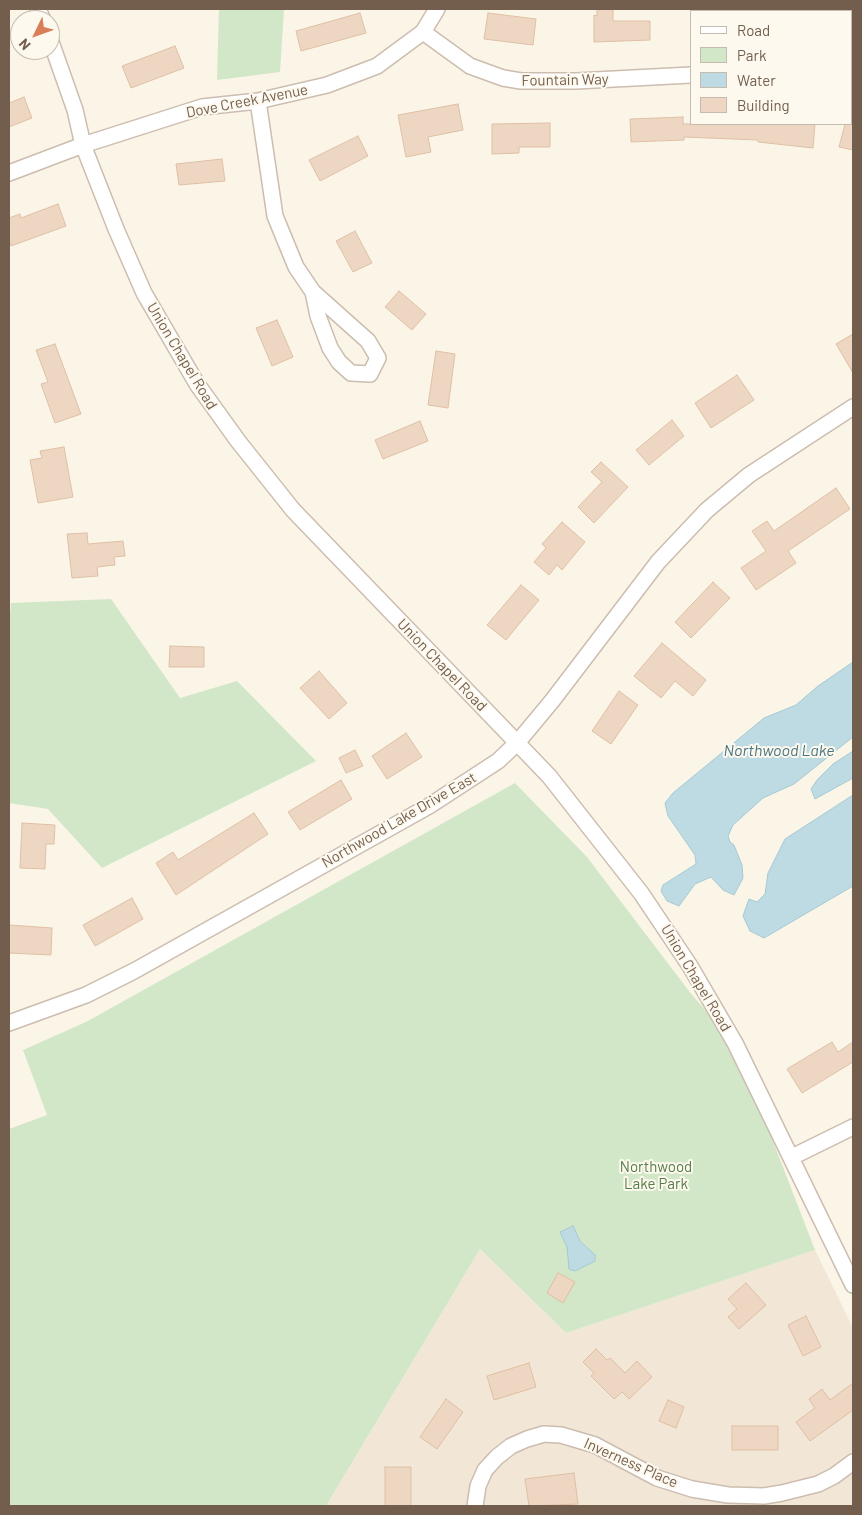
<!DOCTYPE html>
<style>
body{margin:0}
#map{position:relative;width:862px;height:1515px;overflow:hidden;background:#fbf5e8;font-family:Barlow,sans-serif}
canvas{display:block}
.frame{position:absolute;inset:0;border:10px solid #735e4e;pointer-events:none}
.legend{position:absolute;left:690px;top:10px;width:162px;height:115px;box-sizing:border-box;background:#fdf9ee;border:1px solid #c6bbae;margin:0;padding:6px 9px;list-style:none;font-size:15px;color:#735e4e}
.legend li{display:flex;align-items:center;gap:10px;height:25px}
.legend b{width:25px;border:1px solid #c6bbae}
.north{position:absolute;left:10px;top:10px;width:50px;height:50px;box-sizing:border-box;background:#fdf9ee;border:1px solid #c6bbae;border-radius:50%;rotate:228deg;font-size:14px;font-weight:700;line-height:20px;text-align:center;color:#735e4e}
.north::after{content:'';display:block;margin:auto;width:18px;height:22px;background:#d97f58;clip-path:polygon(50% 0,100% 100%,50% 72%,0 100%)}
</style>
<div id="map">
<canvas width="862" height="1515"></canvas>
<div class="frame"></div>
<ul class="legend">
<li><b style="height:6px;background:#fff"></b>Road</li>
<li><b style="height:14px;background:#d2e7c8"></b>Park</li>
<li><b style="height:14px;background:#bedbe3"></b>Water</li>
<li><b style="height:14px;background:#eed7c2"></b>Building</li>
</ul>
<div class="north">N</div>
</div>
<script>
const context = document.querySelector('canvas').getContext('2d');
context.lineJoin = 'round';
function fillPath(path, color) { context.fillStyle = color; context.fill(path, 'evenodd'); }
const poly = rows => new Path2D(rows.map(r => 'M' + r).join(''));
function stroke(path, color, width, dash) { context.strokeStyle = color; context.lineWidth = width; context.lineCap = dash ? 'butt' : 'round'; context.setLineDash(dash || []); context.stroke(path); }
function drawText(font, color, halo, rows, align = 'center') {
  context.font = font + ' Barlow,sans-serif'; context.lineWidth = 4; context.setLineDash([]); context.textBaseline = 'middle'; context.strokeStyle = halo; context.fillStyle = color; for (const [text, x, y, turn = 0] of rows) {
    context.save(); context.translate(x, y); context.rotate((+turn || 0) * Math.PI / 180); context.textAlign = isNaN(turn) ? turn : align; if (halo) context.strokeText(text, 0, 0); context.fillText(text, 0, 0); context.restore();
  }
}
const residential = poly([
 [480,1249,566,1333,815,1250,853,1328,853,1506,326,1506]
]);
const green = poly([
 [219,9,284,9,280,72,217,80],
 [111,599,180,698,237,681,316,761,102,868,48,809,9,803,9,625,11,603],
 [515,783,587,857,692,995,735,1043,815,1250,566,1333,480,1249,326,1506,9,1506,9,1129,47,1115,23,1050,86,1022]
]);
const water = poly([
 [853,662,853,737,794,784,763,798,733,825,728,836,730,842,734,845,742,865,743,878,734,895,723,890,711,877,695,884,679,906,667,901,661,891,663,885,696,864,695,855,668,816,665,803,673,793,764,718,796,705,818,686,853,662],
 [853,751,853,778,815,799,811,789,817,780,833,764,853,751],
 [853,795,853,886,764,938,750,931,743,916,749,899,757,902,765,894,768,873,785,839,853,795],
 [573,1226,580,1241,595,1255,595,1261,575,1271,569,1269,567,1247,560,1232,573,1226]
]);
const building = poly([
 [597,9,613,9,613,21,650,21,650,40,594,42,594,15,597,16,597,9],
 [360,13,366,33,301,51,296,31,360,13],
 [488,13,536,19,533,45,484,39,488,13],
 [175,46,184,68,131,88,122,66,175,46],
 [24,97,32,118,9,127,9,103,24,97],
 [458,104,463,130,428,137,431,152,406,157,398,115,458,104],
 [851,107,853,107,853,150,839,147,845,124,851,124,851,107],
 [683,117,683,124,815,124,813,148,758,142,758,140,684,137,684,140,631,142,630,119,683,117],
 [550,123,550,147,519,147,519,153,492,154,492,124,550,123],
 [358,136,368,156,320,181,309,160,358,136],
 [222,159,225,181,179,185,176,164,222,159],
 [58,204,66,226,11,246,9,240,9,218,20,214,21,218,58,204],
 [355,231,372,263,353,272,336,241,355,231],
 [399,291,426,314,412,330,385,307,399,291],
 [277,320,293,357,272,366,256,328,277,320],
 [853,334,853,373,836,344,853,334],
 [55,344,81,414,55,423,41,384,48,382,36,350,55,344],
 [436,351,455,354,448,408,428,405,436,351],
 [737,375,754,400,711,428,695,403,737,375],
 [672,420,684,436,649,465,636,450,672,420],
 [420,421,428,441,383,459,375,440,420,421],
 [64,447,73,497,38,503,30,460,42,458,40,451,64,447],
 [601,462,628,487,594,523,578,507,602,482,591,472,601,462],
 [836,488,850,509,788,551,796,563,756,590,741,568,766,551,752,531,767,521,774,531,836,488],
 [562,522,585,542,562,570,557,565,549,575,534,562,546,548,542,544,562,522],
 [87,533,88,544,123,541,125,556,114,557,115,565,97,567,98,576,72,578,67,534,87,533],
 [713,582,730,598,691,638,675,622,713,582],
 [521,585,539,600,506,640,487,625,521,585],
 [662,643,706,680,693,696,675,681,661,698,634,676,662,643],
 [170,646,204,647,204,667,169,667,170,646],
 [319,671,347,703,329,719,300,688,319,671],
 [619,691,638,705,611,744,592,731,619,691],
 [406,733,422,757,387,779,372,756,406,733],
 [355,750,363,766,346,773,339,758,355,750],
 [341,780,352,799,300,830,288,812,341,780],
 [254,813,268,834,176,895,156,863,173,852,178,860,254,813],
 [22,823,55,825,54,844,46,844,45,869,20,868,22,823],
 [132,898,143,919,95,946,83,925,132,898],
 [9,925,52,928,51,955,9,953,9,925],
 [832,1042,838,1052,853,1042,853,1062,802,1093,787,1069,832,1042],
 [558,1273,575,1282,563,1303,547,1293,558,1273],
 [746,1283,766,1305,739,1329,728,1317,737,1309,728,1299,746,1283],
 [806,1316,821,1347,803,1356,788,1325,806,1316],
 [596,1349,607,1360,610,1358,625,1373,637,1361,652,1377,629,1399,622,1392,614,1399,591,1376,594,1373,583,1362,596,1349],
 [529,1363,536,1387,494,1400,487,1376,529,1363],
 [853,1383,853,1410,810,1441,796,1422,815,1408,809,1399,822,1389,830,1400,853,1383],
 [446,1399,463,1412,437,1449,420,1437,446,1399],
 [668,1400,684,1407,676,1428,659,1421,668,1400],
 [732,1426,778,1426,778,1450,732,1450,732,1426],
 [385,1467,411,1467,411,1506,385,1506,385,1467],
 [574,1473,578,1504,529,1506,525,1479,574,1473]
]);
const minor = poly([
 [38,9,43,20],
 [423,32,470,66,503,78,521,81,576,81,691,75],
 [50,39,75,110,83,145,116,229,144,293,197,384,238,441,293,510,549,776,641,893,690,966,735,1043,853,1285],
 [851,74,853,74],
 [258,101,275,216,296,267,313,292],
 [9,173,83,145,202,107,258,101,327,85,377,66,423,32,437,9],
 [313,292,368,341,378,358,370,374,351,373,339,362,330,348,318,316,313,292],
 [9,1023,86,995,134,971,429,806,498,761,517,743,552,701,658,562,707,510,749,475,853,407],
 [792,1157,853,1127],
 [475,1506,478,1486,485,1470,497,1457,511,1446,527,1439,544,1434,561,1435,595,1445,657,1478,692,1489,728,1495,764,1496,782,1493,818,1484,834,1476,853,1462]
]);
const streetNames = [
 ["Fountain Way",565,80,-1],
 ["Dove Creek Avenue",247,101,-11],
 ["Union Chapel Road",182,356,59],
 ["Union Chapel Road",442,665,46],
 ["Northwood Lake Drive East",399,820,-30],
 ["Union Chapel Road",696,978,59],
 ["Inverness Place",631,1463,24]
];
const parkNames = [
 ["Northwood",656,1167],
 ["Lake Park",656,1184]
];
const waterNames = [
 ["Northwood Lake",779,751]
];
fillPath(residential, '#f2e7d7');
fillPath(green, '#d2e7c8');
fillPath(water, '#bedbe3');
stroke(water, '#a5c9d4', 1);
fillPath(building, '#eed7c2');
stroke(building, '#dfbfa4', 1);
stroke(minor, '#ccbdaf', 18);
stroke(minor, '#fff', 15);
drawText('15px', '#735e4e', '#fdf9ee', streetNames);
drawText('15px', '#557d4a', '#fdf9ee', parkNames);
drawText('italic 16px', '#4a7684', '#fdf9ee', waterNames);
</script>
